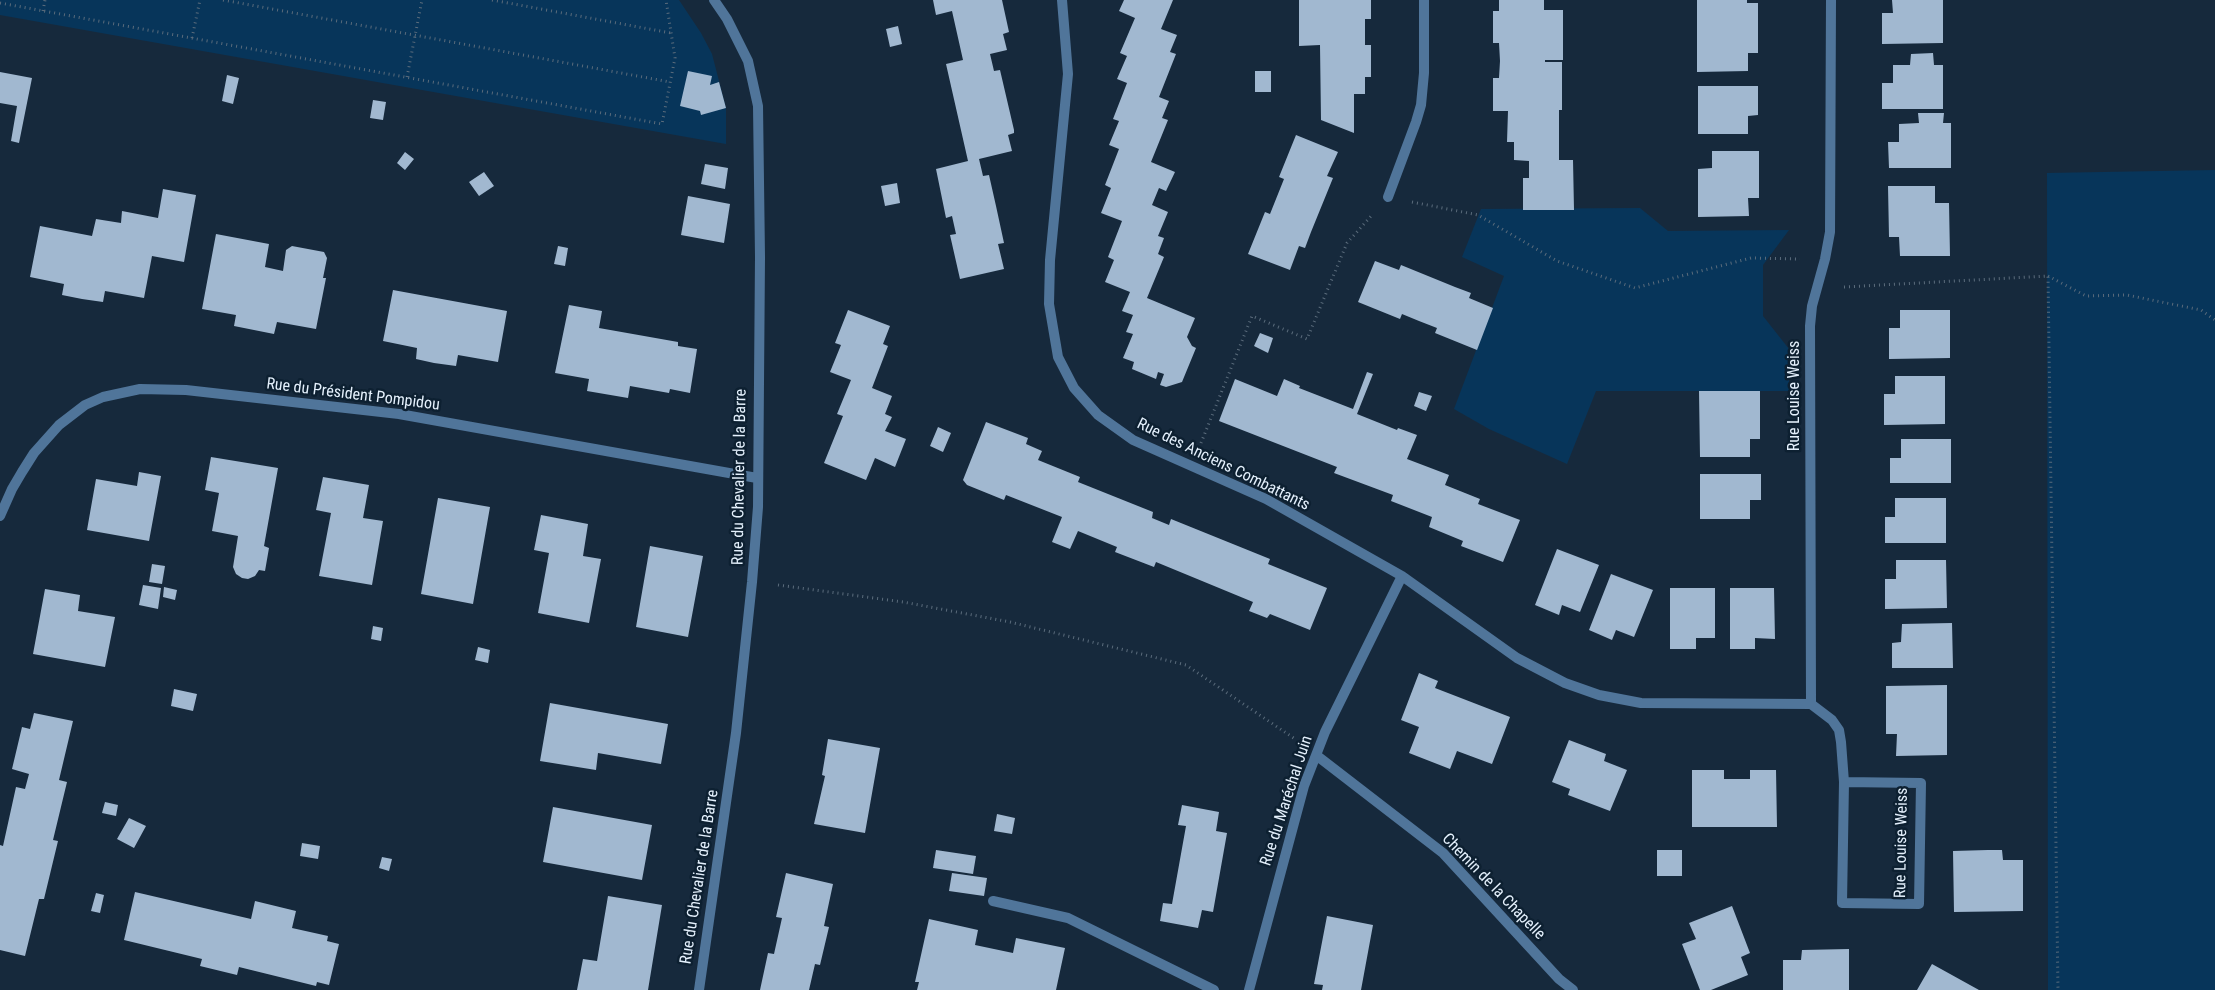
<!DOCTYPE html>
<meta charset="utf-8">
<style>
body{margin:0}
canvas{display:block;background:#16293c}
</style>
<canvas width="2215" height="990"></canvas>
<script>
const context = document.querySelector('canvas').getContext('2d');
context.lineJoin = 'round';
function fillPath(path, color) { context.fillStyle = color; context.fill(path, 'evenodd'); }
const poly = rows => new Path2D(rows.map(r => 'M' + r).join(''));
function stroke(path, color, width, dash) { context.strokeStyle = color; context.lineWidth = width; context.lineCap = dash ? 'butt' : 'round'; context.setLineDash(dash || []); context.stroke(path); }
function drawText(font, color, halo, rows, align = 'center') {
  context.font = font + ' "Roboto Condensed",sans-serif'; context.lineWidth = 5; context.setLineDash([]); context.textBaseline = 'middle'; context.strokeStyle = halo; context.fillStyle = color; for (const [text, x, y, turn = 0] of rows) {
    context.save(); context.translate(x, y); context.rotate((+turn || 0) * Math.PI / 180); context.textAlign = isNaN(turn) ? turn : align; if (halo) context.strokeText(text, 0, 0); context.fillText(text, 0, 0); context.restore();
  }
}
const green = poly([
 [0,0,679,0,701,33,712,54,726,108,726,144,0,15],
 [2215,170,2215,990,2048,990,2047,173],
 [1640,208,1668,231,1789,230,1763,265,1763,316,1789,349,1789,391,1596,391,1567,464,1489,429,1454,409,1504,276,1462,257,1481,209]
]);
const building = poly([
 [933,0,1002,0,1009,32,1003,34,1007,50,990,54,994,71,1000,70,1014,130,1014,133,1008,135,1012,151,979,159,983,176,989,175,996,206,1004,243,998,244,1004,269,960,279,950,235,956,234,952,216,946,218,936,169,968,161,946,64,963,60,952,11,936,15],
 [1124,0,1173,0,1161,29,1177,35,1170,52,1176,54,1159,97,1169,101,1162,118,1168,120,1151,162,1175,172,1166,191,1159,188,1152,205,1168,212,1158,236,1164,238,1158,254,1164,257,1147,298,1195,318,1187,337,1192,346,1196,348,1182,382,1166,387,1160,385,1164,374,1158,372,1156,379,1132,369,1134,362,1123,358,1133,334,1126,332,1133,315,1122,311,1130,292,1105,282,1114,260,1108,257,1122,221,1101,213,1111,188,1105,185,1119,149,1109,145,1119,121,1113,119,1127,83,1117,79,1127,56,1120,53,1135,18,1119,11],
 [1299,0,1371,0,1371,19,1365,19,1365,45,1371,45,1371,77,1365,77,1365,94,1354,94,1354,133,1321,120,1320,45,1299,46],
 [1499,0,1544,0,1544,10,1563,10,1563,60,1545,60,1545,62,1562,62,1562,110,1559,110,1559,160,1573,160,1574,210,1523,210,1523,178,1529,178,1529,161,1514,160,1514,142,1507,142,1508,111,1493,111,1493,78,1499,78,1500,61,1499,43,1493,43,1493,11,1499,11],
 [1697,0,1747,0,1747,3,1758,3,1758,53,1748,53,1748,71,1697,72],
 [1892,0,1943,0,1943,43,1882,44,1882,13,1893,13],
 [898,26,902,44,890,47,886,29],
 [1933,53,1934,65,1943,65,1943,109,1882,109,1882,83,1893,83,1893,65,1910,65,1911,54],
 [688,71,712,76,710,85,719,82,726,108,701,115,700,111,680,106],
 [1255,71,1271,71,1271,92,1255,92],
 [0,72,32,78,19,143,11,141,17,106,0,103],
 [227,75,239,78,233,104,222,101],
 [1698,86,1758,86,1758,115,1748,116,1748,134,1698,134],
 [373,100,386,102,383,120,370,118],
 [1918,113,1944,113,1943,123,1951,123,1951,168,1889,168,1888,142,1899,142,1899,124,1919,123],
 [1296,135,1338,152,1327,176,1333,178,1311,232,1305,248,1299,246,1290,270,1248,254,1265,212,1270,214,1284,179,1279,177],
 [1712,151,1759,151,1759,198,1748,198,1749,216,1698,217,1698,169,1712,168],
 [405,152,414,159,405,170,397,163],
 [705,164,728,168,725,189,701,184],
 [484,172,494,186,479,196,469,182],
 [897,183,900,203,885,206,881,186],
 [1888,186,1935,186,1935,203,1949,203,1950,256,1900,256,1899,237,1889,237],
 [163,189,196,195,184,262,152,256,144,298,105,291,103,302,82,299,62,295,64,284,30,277,40,226,92,236,96,219,121,223,122,211,158,218],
 [688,196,730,204,724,243,681,235],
 [216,234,269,244,265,267,283,271,286,250,292,246,324,252,327,258,323,278,326,278,316,329,277,322,274,334,234,326,236,315,202,309],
 [558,246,568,248,565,266,554,264],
 [1375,261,1399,270,1401,265,1455,287,1471,293,1469,298,1493,308,1477,350,1435,333,1437,328,1419,321,1402,314,1400,319,1358,302],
 [393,290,507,311,498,362,458,355,456,366,434,363,416,359,417,348,383,341],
 [569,305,602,311,599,328,678,342,678,346,697,349,690,393,670,389,669,393,630,386,628,398,587,391,589,379,555,373],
 [848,310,890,326,883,344,888,346,872,388,892,396,885,414,892,417,885,431,906,439,895,467,875,458,866,480,824,463,843,416,837,414,851,380,830,372,841,345,835,343],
 [1900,310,1950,310,1950,358,1889,359,1889,328,1900,328],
 [1260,333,1273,338,1268,353,1254,346],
 [1367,372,1373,374,1357,414,1397,430,1398,428,1417,435,1407,459,1449,475,1445,485,1480,499,1478,504,1520,520,1503,562,1461,546,1463,541,1429,527,1432,517,1391,501,1393,495,1334,473,1337,467,1219,421,1235,379,1277,396,1284,379,1300,386,1299,388,1353,409],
 [1895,376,1945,376,1945,424,1884,425,1884,394,1895,394],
 [1699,391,1760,391,1760,439,1750,439,1750,457,1700,457],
 [1419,392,1432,396,1426,411,1414,406],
 [986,422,1028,438,1026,444,1042,451,1038,460,1080,477,1078,482,1153,512,1152,518,1169,525,1171,519,1270,559,1268,564,1327,588,1310,630,1270,614,1267,618,1249,611,1253,602,1156,562,1154,567,1115,552,1117,547,1078,531,1070,549,1052,542,1062,517,1006,495,1004,500,967,485,963,480],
 [938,427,951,433,943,452,930,446],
 [1901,439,1951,439,1951,483,1890,483,1890,458,1901,458],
 [211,457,278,468,264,546,269,548,265,571,259,570,255,576,248,579,242,578,236,574,233,567,238,536,212,531,219,493,205,490],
 [139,472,161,476,149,541,87,530,96,479,137,486],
 [1700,474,1761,474,1761,500,1750,500,1750,519,1700,519],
 [323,477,369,485,363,518,383,521,372,585,319,576,331,513,316,510],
 [438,498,490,507,473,604,421,594],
 [1895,498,1946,498,1946,543,1885,543,1885,517,1895,517],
 [541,515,588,524,583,556,601,559,589,623,538,613,549,553,534,550],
 [650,546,703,556,688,637,636,627],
 [1557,549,1599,565,1580,612,1562,605,1559,615,1535,605],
 [1896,560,1946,560,1947,608,1885,609,1885,579,1896,579],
 [152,564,165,566,162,584,149,582],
 [1611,574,1653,590,1634,637,1616,630,1612,640,1589,630],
 [143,585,161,588,158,609,139,605],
 [164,587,177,590,175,600,163,597],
 [1670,588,1715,588,1715,638,1696,638,1696,649,1670,649],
 [1730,588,1774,588,1775,639,1755,638,1755,649,1730,649],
 [45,589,80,595,78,611,115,617,105,667,33,654],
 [1952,623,1953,668,1892,668,1892,643,1901,642,1902,624],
 [373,626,383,628,381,641,371,639],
 [478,647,490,650,488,663,475,660],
 [1419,673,1438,681,1435,688,1510,717,1492,764,1457,751,1450,769,1409,753,1419,727,1401,720],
 [1947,685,1947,755,1896,756,1897,734,1886,734,1886,686],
 [174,689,197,694,193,711,171,706],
 [550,703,668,724,661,764,598,753,596,770,540,761],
 [34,713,73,721,59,780,67,782,53,840,58,841,44,899,39,899,25,956,0,950,0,845,3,846,16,787,25,789,29,774,12,769,22,727,30,729],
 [828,739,880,748,865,833,814,824,825,776,822,775],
 [1569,740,1606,754,1604,761,1627,770,1610,811,1568,795,1570,789,1552,782],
 [1692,770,1724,770,1724,779,1750,779,1750,770,1776,770,1777,827,1692,827],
 [105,802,118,805,116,816,102,813],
 [1182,805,1219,812,1216,831,1227,833,1213,912,1202,910,1198,928,1160,921,1163,903,1172,904,1186,826,1178,825],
 [553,807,652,825,642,880,543,862],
 [997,814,1015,818,1012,834,994,831],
 [129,818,146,826,134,848,117,839],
 [302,843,320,846,318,859,300,856],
 [936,850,976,856,973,874,933,868],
 [1657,850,1682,850,1682,876,1657,876],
 [1988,850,2002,850,2003,860,2023,860,2023,911,1954,912,1953,851],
 [382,857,392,859,389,871,379,868],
 [786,873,833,884,824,926,829,927,820,965,815,964,809,990,760,990,768,953,774,954,782,918,776,917],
 [952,873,987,878,984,896,949,891],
 [135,892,251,919,255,901,296,911,292,928,328,936,327,941,339,944,329,985,317,982,316,986,239,967,237,975,200,966,202,959,124,940],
 [96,893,104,895,100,913,91,911],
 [608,896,662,905,648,990,577,990,583,959,597,961],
 [1732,906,1750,953,1741,957,1748,975,1711,990,1700,990,1682,944,1696,939,1689,923],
 [1327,916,1373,925,1361,990,1322,990,1323,985,1314,984],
 [929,919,978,930,975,945,1013,953,1016,938,1065,948,1056,990,917,990,919,982,915,982],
 [1849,949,1849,990,1783,990,1783,960,1801,960,1802,950],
 [1932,964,1979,990,1917,990]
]);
const path = poly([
 [223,0,670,82],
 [492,0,671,33],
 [0,3,662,124,675,58,666,0],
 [43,11,45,0],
 [192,38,200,0],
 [407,77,422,0],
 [1412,202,1478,215,1557,261,1635,288,1751,258,1800,259],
 [2048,276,2086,296,2127,295,2201,310,2215,320],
 [1844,287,2048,276,2058,990],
 [1201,443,1252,316,1307,339,1347,243,1372,215],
 [778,585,903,602,1010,622,1186,665,1295,739]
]);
const street = poly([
 [1062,0,1068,74,1050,260,1049,304,1058,357,1074,388,1098,415,1133,440,1266,499,1402,576,1517,658,1565,683,1599,695,1641,703,1811,704],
 [1831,0,1830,232,1825,259,1812,306,1810,326,1811,704,1832,720,1839,730,1841,742,1844,782,1842,903,1919,904,1921,783,1844,782],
 [1388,197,1416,122,1421,105,1424,73,1424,0],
 [0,516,12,489,22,472,34,453,59,425,85,405,103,397,140,389,186,390,399,414,757,478],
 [1316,755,1443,853,1559,979,1573,990],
 [993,901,1068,918,1214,990],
 [699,990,736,733,752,582,758,507,760,257,758,106,748,61,727,19,714,0],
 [1249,990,1304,786,1325,732,1402,576]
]);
const streetNames = [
 ["Rue du Président Pompidou",353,395,7],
 ["Rue Louise Weiss",1795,396,-90],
 ["Rue des Anciens Combattants",1223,465,26],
 ["Rue du Chevalier de la Barre",740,477,-89],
 ["Rue du Maréchal Juin",1287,801,-72],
 ["Rue Louise Weiss",1902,843,-89],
 ["Rue du Chevalier de la Barre",700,877,-81],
 ["Chemin de la Chapelle",1493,887,46]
];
fillPath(green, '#07355a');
fillPath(building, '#a1b8d0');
stroke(path, '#5b6c7c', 3, [1, 4]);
stroke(street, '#50759a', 10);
drawText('16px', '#e4f0fc', '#0d2031', streetNames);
</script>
